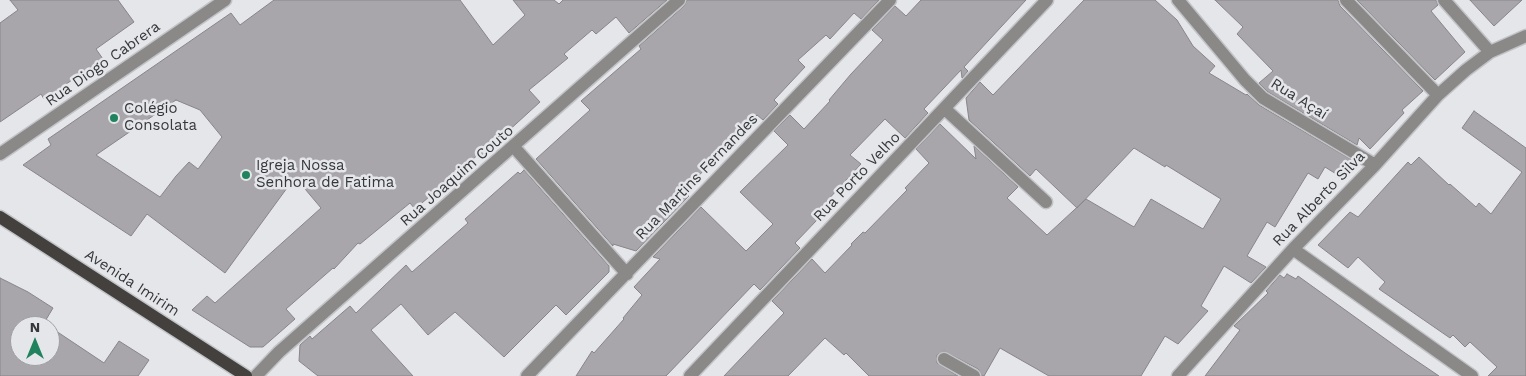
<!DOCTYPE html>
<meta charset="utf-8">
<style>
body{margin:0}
#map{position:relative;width:1526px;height:376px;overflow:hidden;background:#e4e6ea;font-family:"Work Sans",sans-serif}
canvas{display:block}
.north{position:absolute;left:10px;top:316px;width:50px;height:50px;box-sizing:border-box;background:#e4e6ea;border:1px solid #9ea0a3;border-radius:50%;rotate:0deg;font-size:14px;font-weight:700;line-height:20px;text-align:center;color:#363739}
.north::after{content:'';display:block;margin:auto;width:18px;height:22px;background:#20835d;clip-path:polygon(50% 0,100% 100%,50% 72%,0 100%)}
</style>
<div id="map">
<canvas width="1526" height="376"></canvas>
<div class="north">N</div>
</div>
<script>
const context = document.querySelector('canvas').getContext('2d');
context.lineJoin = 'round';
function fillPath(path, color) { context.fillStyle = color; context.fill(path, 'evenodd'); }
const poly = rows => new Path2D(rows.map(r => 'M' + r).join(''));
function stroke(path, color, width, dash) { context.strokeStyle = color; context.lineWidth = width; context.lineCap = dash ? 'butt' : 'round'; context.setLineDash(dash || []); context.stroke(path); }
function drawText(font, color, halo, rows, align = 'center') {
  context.font = font + ' "Work Sans",sans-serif'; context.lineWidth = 5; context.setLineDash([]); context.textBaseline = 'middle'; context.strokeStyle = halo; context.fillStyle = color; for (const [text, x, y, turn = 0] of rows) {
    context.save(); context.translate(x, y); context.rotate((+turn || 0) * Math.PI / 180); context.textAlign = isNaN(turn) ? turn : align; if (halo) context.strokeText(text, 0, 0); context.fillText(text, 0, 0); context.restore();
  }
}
const building = poly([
 [10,0,118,0,134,22,96,49,103,59,44,99,41,94,0,122,0,23,18,10,10,0],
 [274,0,460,0,493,45,525,15,513,0,554,0,559,4,563,0,667,0,629,33,616,17,596,34,592,30,564,54,568,58,529,90,540,102,482,155,480,153,415,209,410,203,360,244,358,243,334,269,333,268,286,309,295,319,263,347,250,347,192,310,207,296,215,303,321,208,295,177,225,273,147,214,131,236,23,165,51,145,48,139,231,13,240,25,274,0],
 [176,100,200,110,222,137,198,169,189,162,176,176,160,197,96,155,176,100],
 [687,0,879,0,861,19,854,13,830,39,826,35,798,60,805,67,774,100,778,104,763,120,757,115,684,191,689,196,636,251,613,244,613,246,536,159,590,110,581,101,641,49,639,46,684,6,687,0],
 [921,0,1026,0,964,67,968,71,962,78,961,70,924,109,928,113,905,138,885,119,850,155,861,164,813,216,817,220,795,243,800,248,760,290,754,284,666,376,576,376,592,351,594,353,624,319,623,318,642,295,634,287,660,259,653,257,701,207,746,251,773,224,740,192,788,145,774,131,790,115,804,129,830,101,829,100,851,74,883,40,872,30,895,6,906,16,921,0],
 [1084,0,1155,0,1177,20,1193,46,1215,66,1209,73,1246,95,1247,94,1259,105,1352,160,1349,169,1341,177,1325,167,1318,179,1308,173,1275,227,1267,222,1247,256,1266,267,1251,283,1224,266,1201,306,1208,311,1178,344,1165,336,1141,376,1049,376,1000,348,984,376,982,376,978,369,944,351,937,355,937,363,958,376,869,376,846,353,844,355,825,338,788,376,724,376,784,313,772,301,812,259,825,273,852,245,851,244,863,232,865,233,907,190,905,188,929,163,916,149,940,124,976,159,974,146,1018,187,1007,198,1047,235,1086,199,1134,227,1151,199,1203,229,1221,199,1166,165,1165,167,1134,148,1077,208,1036,169,1030,176,969,120,966,98,980,82,993,95,1084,0],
 [1215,0,1338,0,1340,6,1423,91,1402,110,1404,113,1370,149,1359,138,1357,145,1268,92,1259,83,1273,71,1237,34,1243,27,1215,0],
 [1357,0,1436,0,1438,5,1431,11,1465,52,1435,80,1357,0],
 [1470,0,1522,0,1494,26,1470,0],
 [1474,111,1526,148,1526,376,1488,376,1497,367,1470,342,1465,347,1453,335,1450,338,1379,289,1385,282,1358,257,1348,268,1318,245,1350,212,1358,217,1408,162,1411,165,1419,157,1449,185,1450,184,1476,207,1479,203,1491,214,1522,172,1462,128,1474,111],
 [524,170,609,266,609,272,566,315,556,305,504,357,455,312,428,335,401,304,371,330,413,376,318,376,299,361,300,345,310,336,312,339,350,306,356,313,406,265,412,272,468,223,465,219,518,172,520,174,524,170],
 [1287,274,1296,279,1298,276,1405,353,1439,376,1205,376,1240,330,1234,326,1268,293,1266,291,1280,275,1284,278,1287,274],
 [0,278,28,292,53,308,44,323,48,326,20,326,20,356,50,356,50,327,104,363,119,341,149,360,138,376,0,376,0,278]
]);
const minor = poly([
 [1178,0,1245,80,1263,98,1375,165],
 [1346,0,1438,95],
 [1444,0,1490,52],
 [945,109,1046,202],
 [514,147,627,274],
 [0,154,225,0],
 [1293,249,1472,376],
 [944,359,974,376],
 [256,376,279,352,679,0],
 [527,376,890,0],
 [690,376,1047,0],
 [1178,376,1293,249,1375,165,1438,95,1466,70,1490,52,1526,36]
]);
const major = poly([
 [0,217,246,376]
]);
const markers = [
 [114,118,5,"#20835d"],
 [246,175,5,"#20835d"]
];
const streetNames = [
 ["Rua Diogo Cabrera",103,64,-35],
 ["Rua Açaí",1299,99,32],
 ["Rua Joaquim Couto",457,176,-41],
 ["Rua Martins Fernandes",697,177,-46],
 ["Rua Porto Velho",857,177,-46],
 ["Rua Alberto Silva",1319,199,-46],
 ["Avenida Imirim",132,283,33]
];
const poiNames = [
 ["Colégio",124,109],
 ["Consolata",124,126],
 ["Igreja Nossa",256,166],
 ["Senhora de Fatima",256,183]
];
fillPath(building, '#a8a6aa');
stroke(building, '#888589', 1);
stroke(minor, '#c1c3c7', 15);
stroke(major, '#c1c3c7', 15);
stroke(minor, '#8b8988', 12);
stroke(major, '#43403e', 12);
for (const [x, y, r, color] of markers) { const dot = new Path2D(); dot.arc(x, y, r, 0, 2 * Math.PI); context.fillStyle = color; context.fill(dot); stroke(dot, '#e4e6ea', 2); }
drawText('15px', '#363739', '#e4e6ea', streetNames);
drawText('15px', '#363739', '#e4e6ea', poiNames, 'left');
</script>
